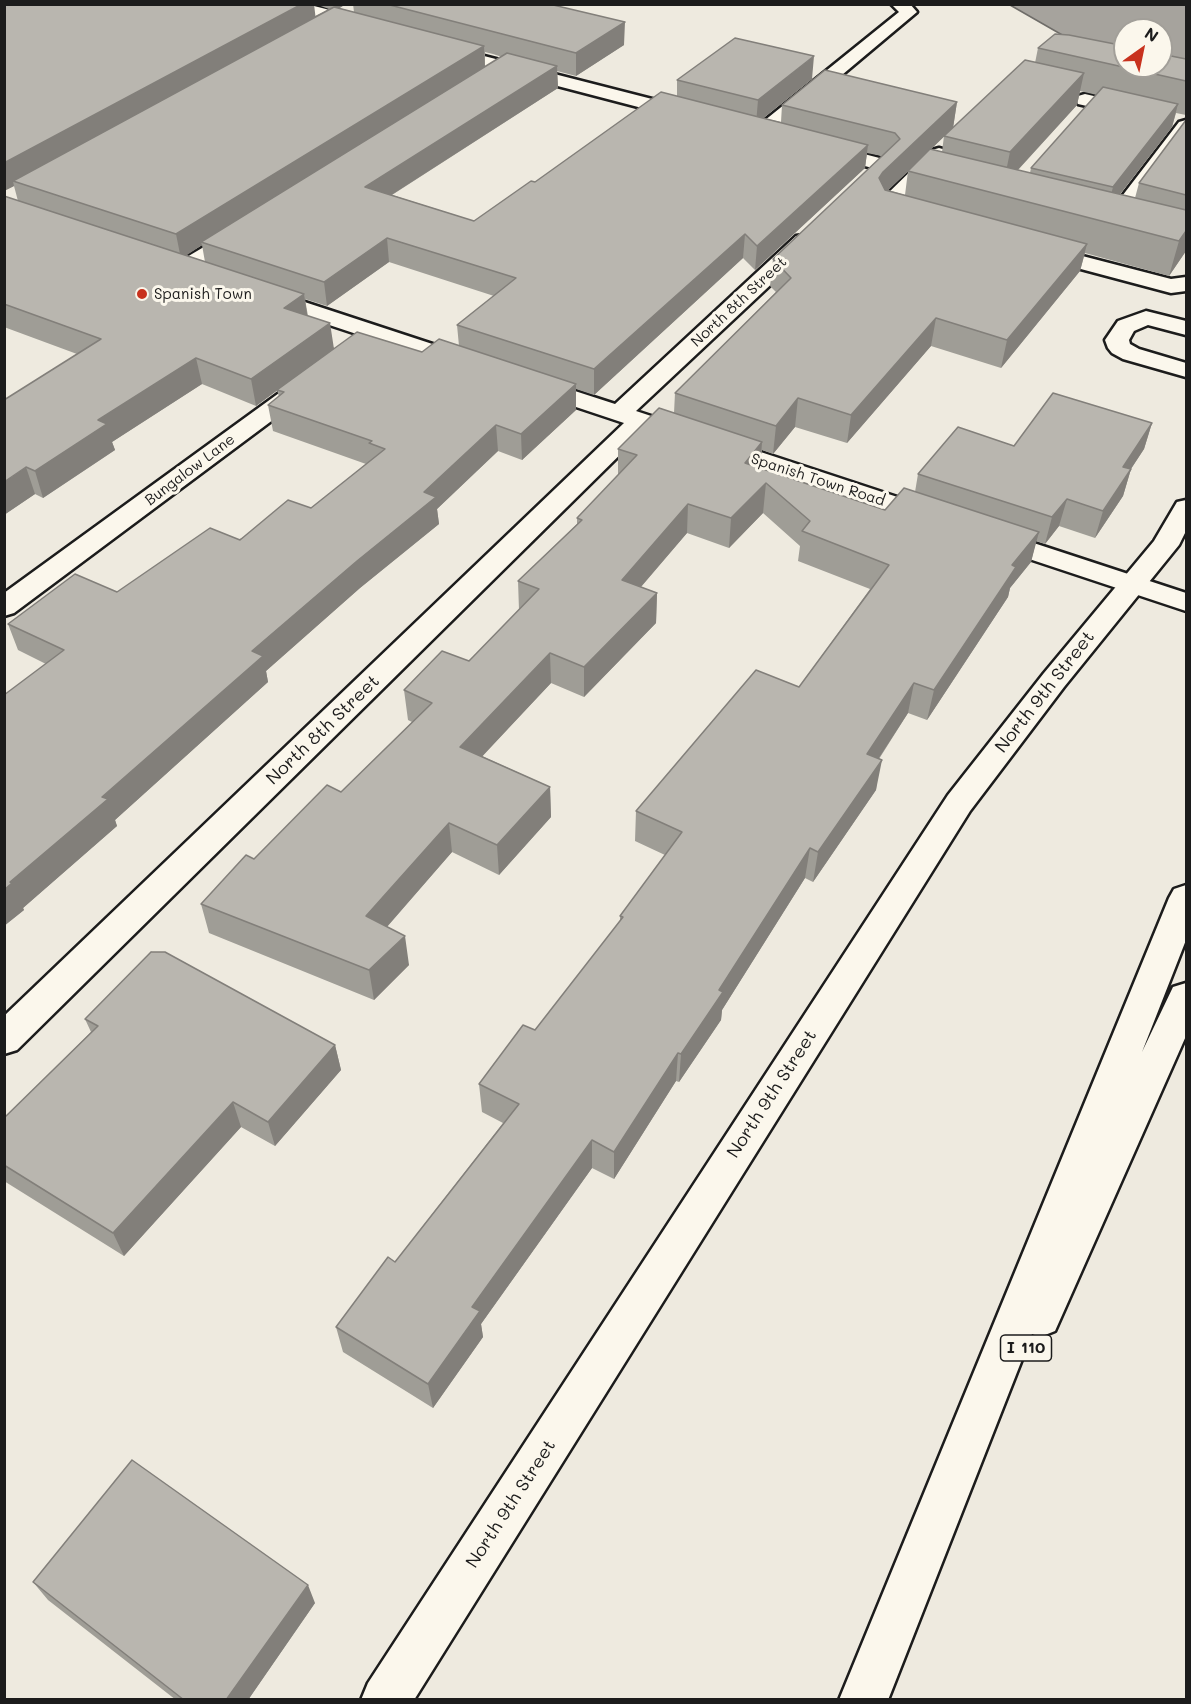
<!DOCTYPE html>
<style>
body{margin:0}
#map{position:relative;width:1191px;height:1704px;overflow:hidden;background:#eeeadf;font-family:Mali,sans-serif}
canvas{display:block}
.frame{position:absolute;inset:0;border:6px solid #1c1c1c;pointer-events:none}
.north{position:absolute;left:1113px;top:18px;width:60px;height:60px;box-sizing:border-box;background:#fbf7ec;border:2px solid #a29f99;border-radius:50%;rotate:33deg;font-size:16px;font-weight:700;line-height:24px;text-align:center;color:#1c1c1c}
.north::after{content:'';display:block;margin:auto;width:21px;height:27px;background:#c8321e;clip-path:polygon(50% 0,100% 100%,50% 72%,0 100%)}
</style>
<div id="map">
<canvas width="1191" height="1704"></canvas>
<div class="frame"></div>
<div class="north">N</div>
</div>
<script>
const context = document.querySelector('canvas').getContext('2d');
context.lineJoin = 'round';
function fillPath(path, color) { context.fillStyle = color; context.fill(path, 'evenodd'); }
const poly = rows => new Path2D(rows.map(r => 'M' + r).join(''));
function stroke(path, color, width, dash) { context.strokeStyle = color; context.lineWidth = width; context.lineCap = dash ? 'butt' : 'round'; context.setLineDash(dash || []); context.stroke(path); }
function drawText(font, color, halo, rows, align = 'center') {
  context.font = font + ' Mali,sans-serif'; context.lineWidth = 6; context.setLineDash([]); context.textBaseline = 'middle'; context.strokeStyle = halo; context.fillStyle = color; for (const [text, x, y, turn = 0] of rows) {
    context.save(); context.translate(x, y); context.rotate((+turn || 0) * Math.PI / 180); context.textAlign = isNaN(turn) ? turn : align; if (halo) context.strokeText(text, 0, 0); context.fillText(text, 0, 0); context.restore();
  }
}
const water = poly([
 [1010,5,1186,5,1186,62,1161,57,1161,30,1125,30,1125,49,1064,36,1010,5]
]);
const minor = poly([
 [275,4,306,4,326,9,369,26,372,30,369,34,363,35,357,34,314,17,277,8,275,4],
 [891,4,910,4,917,12,768,137,754,137,751,133,754,129,899,12,891,4],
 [441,45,695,110,697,114,695,118,688,120,435,54,432,50,435,46,441,45],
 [1085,94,1142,107,1144,111,1142,115,1135,117,1078,104,1076,100,1078,96,1085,94],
 [1186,120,1186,138,1120,225,1113,227,1106,225,1103,221,1106,217,1179,122,1186,120],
 [822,143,891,161,894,165,891,169,884,171,815,153,812,149,815,145,822,143],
 [939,148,946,150,949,154,946,158,898,205,919,213,922,217,919,221,912,223,882,214,878,204,881,200,932,150,939,148],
 [243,226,250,228,254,232,250,236,191,274,183,276,175,274,172,269,175,264,236,228,243,226],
 [804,235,812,236,815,241,812,246,636,411,943,512,947,518,943,524,934,526,925,524,645,430,17,1050,4,1054,4,1016,624,423,525,390,521,385,525,380,533,378,541,380,615,404,796,236,804,235],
 [1040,245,1171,279,1186,277,1186,291,1171,293,1032,256,1029,251,1032,246,1040,245],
 [265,289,478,359,482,364,478,369,470,371,462,369,257,301,254,296,257,291,265,289],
 [1146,311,1186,321,1186,335,1148,325,1134,331,1129,340,1130,344,1139,349,1186,363,1186,377,1123,359,1112,353,1108,348,1105,340,1118,321,1146,311],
 [305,378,313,380,317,385,313,390,14,613,4,616,4,593,297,380,305,378],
 [991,529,1186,593,1186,611,981,543,978,537,981,531,991,529]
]);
const major = poly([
 [1186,500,1186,531,1179,545,1064,687,970,811,414,1700,361,1700,368,1683,948,795,1044,673,1154,541,1177,502,1186,500]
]);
const highway = poly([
 [1186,885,1186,940,1142,1052,1173,987,1186,983,1186,1036,1055,1331,1040,1337,1032,1334,888,1700,839,1700,1169,898,1174,889,1186,885]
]);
const wall = poly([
 [4,4,315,16,329,9,315,4,346,4,339,8,354,12,353,4,549,4,624,45,576,76,557,71,558,88,392,195,474,221,535,182,677,96,677,80,812,79,763,118,781,122,782,105,957,102,953,128,931,149,942,152,944,136,1035,63,1038,48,1186,59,1186,115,1176,113,1172,127,1120,194,1135,198,1139,183,1186,120,1186,251,1169,276,1085,253,1080,271,1001,368,931,346,847,443,795,427,773,454,762,450,760,468,885,510,915,492,918,474,1014,446,1152,423,1144,449,1131,469,1123,496,1095,538,1059,526,1045,544,1036,541,1031,562,1010,588,1008,597,927,720,908,713,879,759,876,790,813,882,805,878,722,1010,721,1020,679,1082,676,1081,614,1179,592,1168,481,1324,483,1337,433,1408,343,1352,336,1327,395,1262,503,1123,482,1112,479,1084,535,1030,620,921,620,916,665,855,635,841,636,811,799,687,870,589,798,561,800,546,763,513,729,548,687,533,641,587,657,593,656,623,584,697,551,683,482,756,550,787,551,817,499,875,452,852,387,927,409,965,374,1000,209,933,201,904,254,859,341,792,412,722,408,720,404,690,469,661,519,610,518,581,577,524,577,518,618,475,618,449,674,413,675,393,776,292,770,286,773,259,882,156,867,153,865,168,755,270,743,258,594,395,576,389,576,410,522,460,498,451,437,509,439,524,360,588,266,671,268,682,115,820,117,826,23,908,24,910,4,926,4,695,46,664,18,650,8,624,117,592,311,508,366,464,273,431,268,405,279,397,277,390,256,406,202,384,112,442,115,450,43,498,35,494,4,515,77,354,4,327,4,196,18,201,14,186,4,191],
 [485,52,493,54,502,57,485,67],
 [1080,91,1097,95,1031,168,1030,173,1018,170,1077,105],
 [913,167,908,171,905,195,888,190],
 [202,245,205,262,186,255],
 [389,262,494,296,457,325,459,346,422,352,334,348,308,316,305,299,327,306],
 [85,1019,335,1045,341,1070,275,1146,241,1127,124,1256,4,1181,4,1118,91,1032],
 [33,1582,315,1603,248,1700,176,1700,48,1600]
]);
const shadedWall = poly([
 [302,4,314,4,316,21,13,181,14,186,4,191,4,163],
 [334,4,346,4,335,11],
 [625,22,624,45,576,76,576,53],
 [484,46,485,69,201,242,202,245,181,259,176,234],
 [814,56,812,79,756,124,758,100],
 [557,66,558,88,368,210,365,187],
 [1084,73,1077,105,1003,186,1010,152],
 [957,102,953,128,879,199,879,178,883,172],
 [1178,104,1172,127,1107,211,1113,187],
 [868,145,865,168,755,270,757,246],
 [1186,231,1186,251,1169,276,1179,241],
 [745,234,743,258,594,395,594,369],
 [387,238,389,262,327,306,324,282],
 [1087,244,1080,271,1001,368,1007,340],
 [304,294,308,320,284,308],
 [936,318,931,346,847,443,851,415],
 [330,323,334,349,256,406,251,379],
 [196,358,202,384,112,442,115,450,43,498,35,471,98,420],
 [576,384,576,410,522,460,521,434],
 [798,398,795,427,773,454,776,426],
 [1152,423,1144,449,1115,493,1123,467],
 [496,425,498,451,437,509,439,524,360,588,266,671,268,682,115,820,117,826,23,908,24,910,4,926,4,890,10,882,102,797,252,651],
 [762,442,760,472,745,463],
 [26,467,35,494,4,515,4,482],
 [1131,469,1123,496,1095,538,1103,511],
 [766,483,763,513,729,548,731,518],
 [1067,499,1059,526,1045,544,1052,517],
 [688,504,687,533,621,610,622,580],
 [1039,532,1031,562,1010,588,1008,597,927,720,934,690,1012,565],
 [657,593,656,623,584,697,584,667],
 [550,653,551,683,463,777,460,747],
 [914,683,908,713,862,784,867,754],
 [882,760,876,790,813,882,818,852],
 [550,787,551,817,499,875,497,845],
 [449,823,452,852,371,945,366,916],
 [810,848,805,878,722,1010,721,1020,679,1082,681,1054,719,990],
 [405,936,409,965,374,1000,369,970],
 [335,1045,341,1070,275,1146,268,1122],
 [678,1053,676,1081,614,1179,614,1152],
 [233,1102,241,1127,124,1256,113,1233],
 [592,1140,592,1168,481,1324,483,1337,433,1408,428,1384,472,1307],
 [308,1585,315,1603,248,1700,226,1700]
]);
const building = poly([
 [4,4,302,4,4,163,4,4],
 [386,4,549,4,625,22,576,53,386,4],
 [334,7,484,46,176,234,13,181,334,7],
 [1055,34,1069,35,1125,46,1125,66,1161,66,1161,54,1186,59,1186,81,1038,48,1055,34],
 [735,38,814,56,758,100,677,80,735,38],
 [507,53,557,66,365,187,474,221,531,181,535,182,661,92,868,145,757,246,745,234,594,369,457,325,516,278,387,238,324,282,201,242,507,53],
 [1025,60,1084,73,1010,152,944,136,1025,60],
 [825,70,957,102,883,172,879,178,885,190,1087,244,1007,340,936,318,851,415,798,398,776,426,675,393,791,278,773,259,900,139,895,133,782,105,825,70],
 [1103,87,1178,104,1113,187,1031,168,1103,87],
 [1186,120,1186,195,1139,183,1186,120],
 [930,149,1186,210,1186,231,1179,241,908,171,930,149],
 [4,196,304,294,284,308,330,323,251,379,196,358,98,420,107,424,35,471,26,467,4,482,4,400,101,339,4,304,4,196],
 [357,332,422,352,439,339,576,384,521,434,496,425,424,492,436,497,357,561,252,651,263,656,102,797,108,799,10,882,12,883,4,890,4,695,64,650,8,624,75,574,117,592,210,528,240,540,288,500,311,508,385,449,369,443,372,441,268,405,284,392,277,390,357,332],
 [1053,393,1152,423,1123,467,1131,469,1103,511,1067,499,1052,517,918,474,958,427,1014,446,1053,393],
 [659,408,762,442,745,463,885,510,904,488,1039,532,1012,565,1016,567,934,690,914,683,867,754,882,760,818,852,810,848,719,990,723,992,681,1054,678,1053,614,1152,592,1140,472,1307,480,1311,428,1384,336,1327,388,1257,395,1262,519,1104,479,1084,523,1025,535,1030,623,917,620,916,682,832,636,811,756,670,799,687,889,565,802,531,810,521,766,483,731,518,688,504,622,580,657,593,584,667,550,653,460,747,550,787,497,845,449,823,366,916,405,936,369,970,201,904,246,855,254,859,327,785,341,792,432,703,404,690,442,651,469,661,539,589,518,581,582,520,577,518,637,455,618,449,659,408],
 [151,952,165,952,335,1045,268,1122,233,1102,113,1233,4,1165,4,1118,98,1026,85,1019,151,952],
 [132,1460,308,1585,226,1700,184,1700,33,1582,132,1460]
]);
const markers = [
 [142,294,6,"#c8321e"]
];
const farPoinames = [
 ["Spanish Town",154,294]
];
const farStreetnames = [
 ["North 8th Street",739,302,-43],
 ["Bungalow Lane",190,470,-37],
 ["Spanish Town Road",818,480,18]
];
const shields = [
 [1026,1348,51]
];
const shieldNames = [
 ["I 110",1026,1348]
];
const streetNames = [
 ["North 9th Street",1045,692,-52],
 ["North 8th Street",323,730,-44],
 ["North 9th Street",772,1094,-57],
 ["North 9th Street",511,1504,-57]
];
fillPath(water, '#a6a39d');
stroke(water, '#6f6d69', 1.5);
stroke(minor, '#1c1c1c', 5);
stroke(major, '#1c1c1c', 5);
stroke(highway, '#1c1c1c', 5);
fillPath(minor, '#fbf7ec');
fillPath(major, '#fbf7ec');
fillPath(highway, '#fbf7ec');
fillPath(wall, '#9f9d96');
fillPath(shadedWall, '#827f7a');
fillPath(building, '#b9b6af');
stroke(building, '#827f7a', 1.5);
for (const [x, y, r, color] of markers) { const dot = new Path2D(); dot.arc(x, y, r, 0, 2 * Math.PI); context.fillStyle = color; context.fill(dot); stroke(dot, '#fbf7ec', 2); }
drawText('15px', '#1c1c1c', '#fbf7ec', farPoinames, 'left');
drawText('15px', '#1c1c1c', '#fbf7ec', farStreetnames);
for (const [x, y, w] of shields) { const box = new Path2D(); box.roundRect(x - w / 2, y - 13, w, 26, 4.5); context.fillStyle = '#fbf7ec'; context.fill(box); stroke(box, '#1c1c1c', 1.5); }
drawText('bold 16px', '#1c1c1c', null, shieldNames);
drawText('18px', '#1c1c1c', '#fbf7ec', streetNames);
</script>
